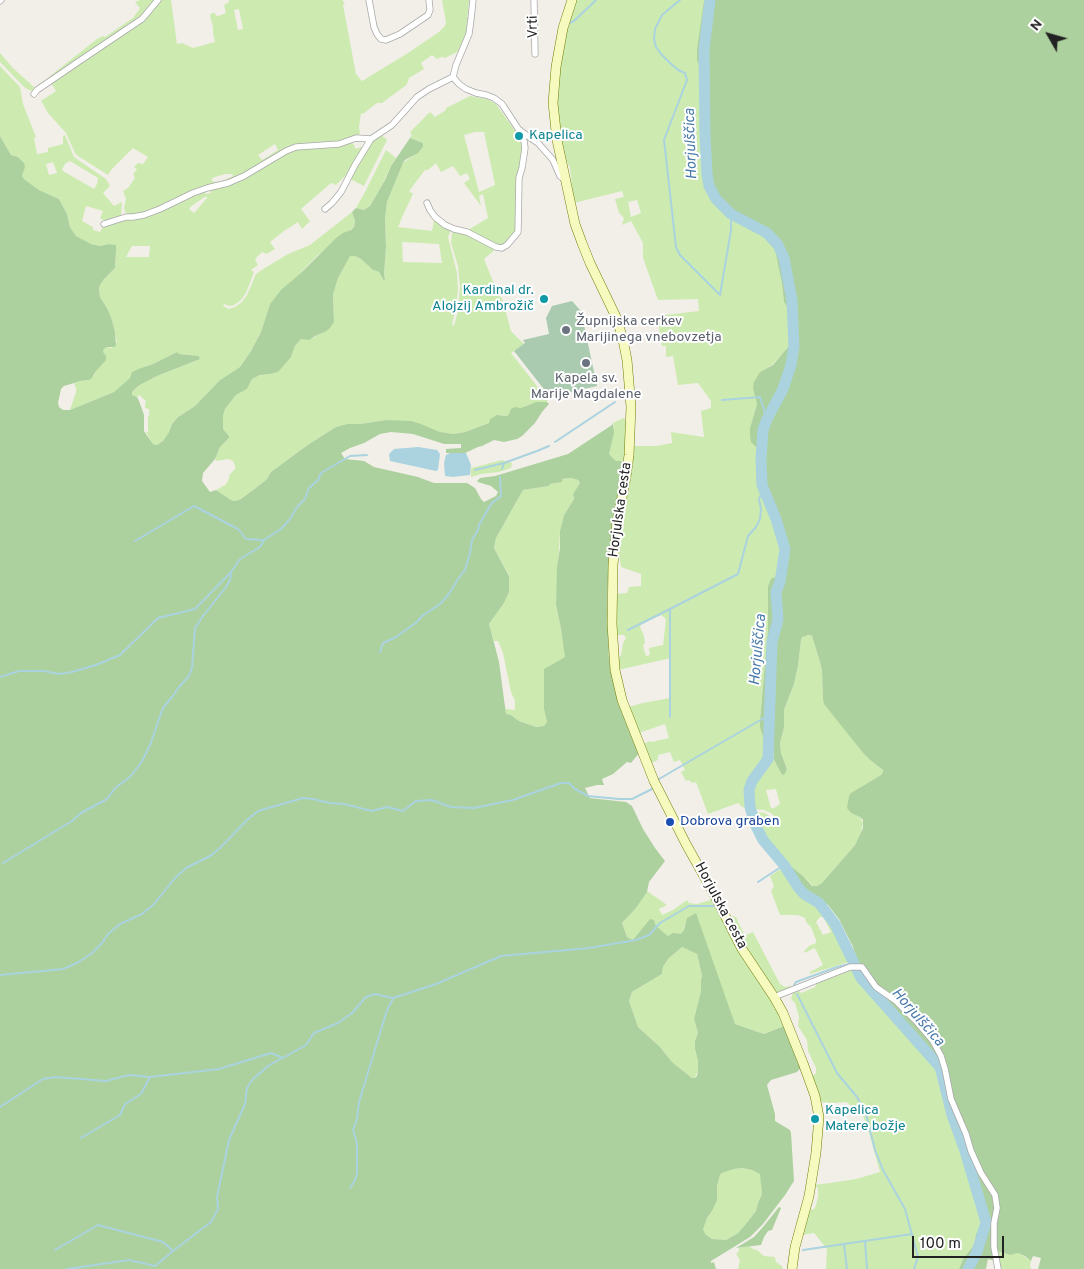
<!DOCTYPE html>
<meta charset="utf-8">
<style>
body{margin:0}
#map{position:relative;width:1084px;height:1269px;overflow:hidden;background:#f2efe9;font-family:Overpass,sans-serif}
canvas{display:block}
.north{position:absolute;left:1024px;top:10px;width:50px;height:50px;-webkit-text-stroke:4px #fff;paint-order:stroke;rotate:308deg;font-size:14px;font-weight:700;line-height:20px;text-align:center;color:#222}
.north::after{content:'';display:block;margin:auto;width:18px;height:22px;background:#222;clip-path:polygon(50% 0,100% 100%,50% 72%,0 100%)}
.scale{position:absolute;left:912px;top:1236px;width:92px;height:22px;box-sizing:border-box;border:2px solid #222;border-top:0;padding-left:6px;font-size:15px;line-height:18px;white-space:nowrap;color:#222;-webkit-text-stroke:4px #fff;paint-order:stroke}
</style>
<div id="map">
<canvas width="1084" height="1269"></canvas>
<div class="north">N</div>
<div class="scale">100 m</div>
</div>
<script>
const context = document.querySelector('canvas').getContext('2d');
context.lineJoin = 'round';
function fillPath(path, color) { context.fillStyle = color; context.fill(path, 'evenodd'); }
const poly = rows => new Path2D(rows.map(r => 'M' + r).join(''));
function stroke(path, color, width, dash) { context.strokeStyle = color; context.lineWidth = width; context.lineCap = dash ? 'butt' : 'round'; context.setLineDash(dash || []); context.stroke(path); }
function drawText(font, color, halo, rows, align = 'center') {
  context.font = font + ' Overpass,sans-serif'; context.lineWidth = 4; context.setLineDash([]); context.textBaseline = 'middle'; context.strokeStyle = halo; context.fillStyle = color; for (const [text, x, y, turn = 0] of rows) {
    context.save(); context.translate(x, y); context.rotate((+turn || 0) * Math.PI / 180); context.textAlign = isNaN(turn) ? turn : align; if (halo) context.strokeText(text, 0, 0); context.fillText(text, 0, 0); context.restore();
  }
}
const grass = poly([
 [140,0,156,0,143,15,33,91,29,90,24,87,0,62,0,53,13,68,35,88,97,39,103,36,105,37,133,18,140,8,135,2],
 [160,0,171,0,177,44,182,43,193,48,215,42,213,33,213,27,210,15,212,13,215,13,216,16,222,15,223,14,226,13,224,5,229,2,229,0,342,0,345,3,343,5,356,74,362,81,408,53,439,32,445,26,446,22,442,0,469,0,466,32,461,45,457,52,445,58,442,57,437,59,432,55,421,63,424,69,409,78,407,84,405,86,382,103,377,103,363,114,361,113,359,127,360,134,342,141,294,146,273,155,243,175,145,213,128,215,125,211,124,208,126,199,123,191,128,188,135,178,133,174,137,169,134,167,138,163,143,164,148,157,133,148,111,170,108,175,78,156,75,153,66,133,48,113,41,101,56,91,51,83,140,23],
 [239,9,243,29,238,30,234,10],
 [275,144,278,150,262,160,258,155],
 [225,174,232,174,233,176,222,181,215,182,212,181,212,178],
 [576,0,704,0,697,61,702,69,704,104,702,119,703,145,705,171,709,192,729,214,752,227,773,243,775,250,782,284,784,302,793,316,798,331,791,344,782,354,772,365,760,372,755,390,757,404,750,428,750,436,763,457,762,461,756,474,758,485,772,512,777,527,782,555,779,575,773,578,768,586,768,629,760,720,763,737,767,743,766,758,761,767,750,781,748,787,746,794,748,808,742,807,738,803,708,814,696,782,692,783,689,780,686,781,681,772,685,770,680,760,674,762,670,752,658,755,658,760,651,763,643,744,650,741,652,742,669,738,665,724,639,733,628,707,643,703,670,698,671,658,618,670,617,661,621,655,623,643,626,638,624,635,616,635,615,594,627,593,629,587,641,586,641,574,621,567,620,560,618,554,620,518,633,446,656,446,672,443,671,432,704,437,701,411,711,408,711,401,698,383,678,385,673,356,666,357,666,346,662,346,657,316,699,311,698,299,658,300,643,258,643,243,631,221,622,225,624,218,619,213,615,199,624,197,622,191,574,203,570,168,562,151,558,124,557,89,564,38],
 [637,200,641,213,631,217,628,202],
 [661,615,666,619,663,645,649,648,650,655,646,656,643,646,645,643,644,636,640,627,642,624],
 [0,66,20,87,23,104,36,137,34,138,37,154,48,152,48,148,63,144,63,136,65,135,74,157,106,179,110,186,103,193,114,206,122,202,121,216,105,221,100,218,103,211,86,206,82,221,93,227,93,230,100,232,103,227,205,190,206,194,211,193,210,189,220,187,282,155,299,148,337,146,352,142,356,149,361,147,363,148,346,175,336,185,331,183,301,209,310,221,302,229,298,222,284,231,270,242,275,249,267,254,262,252,255,259,258,265,251,270,254,272,246,293,241,300,234,305,230,306,224,304,223,306,229,309,235,307,242,302,247,295,256,274,260,271,288,254,310,245,352,212,355,221,354,227,318,255,270,304,261,332,251,351,240,367,220,380,195,406,178,417,172,424,169,432,163,441,157,445,153,444,146,432,148,432,148,417,149,416,149,409,145,408,145,406,146,401,139,395,137,397,132,395,132,392,138,386,157,376,200,359,199,356,179,354,177,352,153,364,141,368,121,387,114,392,70,410,76,392,76,388,74,383,80,381,89,380,94,376,104,349,107,347,112,348,117,342,111,317,107,308,100,297,99,289,100,285,104,279,115,268,116,251,116,245,109,244,100,246,91,244,81,239,76,236,70,227,67,214,59,199,39,190,24,179,22,176,24,163,18,157,11,155,0,136],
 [70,161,98,178,97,184,94,189,63,171,62,169,66,163],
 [53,162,57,173,49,175,46,164],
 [206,196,207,198,194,213,190,210,189,208],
 [132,246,150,246,149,257,126,257],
 [470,96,487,99,496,104,519,136,523,144,516,229,513,239,499,247,468,230,488,218,483,194,479,196,481,206,464,183,470,179,467,173,460,176,453,166,441,172,436,163,428,170,425,170,409,191,413,194,403,215,398,227,432,231,434,220,442,226,451,230,448,237,457,273,458,289,456,308,452,324,454,326,458,311,460,287,458,266,451,243,452,233,454,231,468,234,496,249,484,259,499,296,502,298,511,331,524,344,511,353,537,386,537,395,541,397,545,393,549,398,547,401,547,402,530,404,507,416,500,415,489,423,465,432,454,434,440,432,417,423,386,420,360,424,347,424,336,427,309,444,271,472,267,479,261,484,241,499,235,501,231,500,216,490,225,485,228,481,230,474,235,469,235,466,233,461,228,459,217,461,215,459,220,447,229,438,229,436,223,429,223,416,225,409,236,395,247,389,252,379,260,375,270,374,291,357,295,346,301,339,314,338,317,335,325,332,334,322,333,295,338,278,350,255,355,256,361,259,373,270,379,272,384,281,385,280,384,274,386,247,385,219,387,202,403,163,421,150,423,147,423,143,410,138,412,135,410,132,430,112,435,117,446,110,446,108],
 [475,132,484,132,495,185,479,192,464,135],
 [402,242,439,244,442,263,403,262],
 [381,136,384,137,387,140,364,186,350,179,371,143],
 [386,150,396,158,391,166,382,185,370,206,364,210,356,208,366,190],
 [623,418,625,419,626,430,625,455,622,461,616,461,609,454,614,425,613,423],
 [502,460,512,463,511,468,499,472,481,474,471,477,471,468],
 [571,478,578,480,580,483,573,494,574,499,564,515,560,531,556,605,561,629,566,657,549,666,544,675,544,709,547,722,544,726,536,727,519,721,511,715,506,714,505,709,515,710,515,701,511,692,503,653,498,641,494,641,489,624,504,603,509,592,509,575,494,548,496,538,523,490,549,486,550,484,561,482,562,479],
 [805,635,812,636,820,662,822,671,823,699,863,753,870,760,883,770,883,772,881,775,861,787,849,811,860,817,863,823,861,832,855,845,822,883,814,887,803,876,787,863,764,840,755,812,765,813,772,818,774,816,771,813,764,810,754,809,752,795,753,788,755,783,766,770,773,758,782,775,785,773,787,769,781,753,780,743,784,728,784,710,794,684,798,666,801,640,802,637],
 [776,789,780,804,774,808,771,808,766,790],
 [784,869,797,890,805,898,807,898,814,902,826,915,842,944,849,962,810,974,810,972,823,965,816,950,814,948,805,953,804,951,809,946,816,943,816,940,811,927,806,922,805,918,798,915,780,915,771,891,774,886,770,876,779,870],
 [820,917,823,917,831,932,823,935,816,922],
 [647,891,667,905,659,909,662,915,673,910,687,900,689,903,697,904,714,899,776,1007,784,1026,764,1034,735,1024,685,923,684,930,682,934,668,936,656,926,654,920,633,940,627,937,622,923,636,908],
 [732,916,736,917,744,934,746,935,753,932,780,984,785,987,791,986,792,989,777,993,773,988,748,952,731,917],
 [682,947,697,954,702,976,701,980,701,991,694,1019,698,1033,695,1041,695,1049,698,1061,698,1070,695,1078,692,1078,672,1062,660,1047,638,1027,629,1001,632,992,662,974,663,967,668,959],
 [854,970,855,978,884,1012,924,1053,934,1066,943,1085,951,1124,960,1145,966,1165,983,1196,985,1205,983,1221,976,1234,974,1245,963,1259,959,1269,826,1269,827,1249,814,1233,802,1235,809,1208,812,1210,815,1208,818,1197,818,1188,815,1186,814,1187,814,1185,830,1183,856,1179,880,1172,868,1129,862,1113,846,1102,832,1103,821,1102,812,1077,816,1073,816,1068,808,1051,807,1040,798,1026,799,1017,795,1003,791,999,793,992,798,990,801,993,804,992,815,987,817,983,849,971],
 [742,1168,752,1170,761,1174,762,1194,758,1203,756,1211,745,1225,738,1233,726,1240,712,1239,705,1234,702,1229,707,1218,712,1211,716,1200,717,1186,720,1175,722,1173,734,1169],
 [749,1246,753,1249,757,1250,764,1256,775,1257,776,1262,783,1267,782,1269,738,1269,740,1260,736,1254,739,1251,739,1248],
 [997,1251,1009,1255,1018,1253,1021,1254,1031,1261,1030,1265,1031,1269,1001,1269]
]);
const forest = poly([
 [704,0,1084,0,1084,1269,1038,1269,1041,1258,1033,1256,1031,1261,1025,1256,1018,1253,1010,1255,997,1251,995,1261,988,1259,986,1269,959,1269,963,1259,974,1245,976,1234,983,1221,985,1205,983,1196,966,1165,960,1145,951,1124,943,1085,934,1066,924,1053,884,1012,855,978,854,970,859,970,853,947,839,919,828,905,821,900,805,894,800,887,787,863,803,876,812,886,817,886,822,883,855,845,863,828,863,820,860,817,851,813,847,808,849,796,851,793,881,775,883,772,883,770,870,760,863,753,824,704,823,699,822,671,820,662,812,636,809,635,802,637,801,640,798,666,794,684,784,710,784,728,780,743,781,753,787,769,785,774,782,775,773,758,774,755,771,749,763,737,760,727,760,720,768,629,768,586,771,579,779,575,782,555,777,527,772,512,759,490,756,478,757,470,761,464,763,457,759,450,751,442,750,436,750,428,757,404,753,388,754,382,760,372,773,365,782,354,791,344,798,331,793,316,784,302,782,284,775,250,773,243,752,227,729,214,716,202,709,192,705,171,703,145,702,119,704,104,702,69,697,61,697,50],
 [0,136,11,155,18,157,24,163,25,167,22,176,24,179,39,190,59,199,67,214,70,227,76,236,91,244,100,246,109,244,116,245,116,251,115,268,104,279,100,285,99,289,100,297,107,308,111,317,115,332,116,345,115,347,107,347,104,349,103,352,106,356,106,360,96,371,92,378,89,380,80,381,74,383,64,386,61,389,58,403,59,407,63,410,70,410,114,392,130,378,132,372,141,368,153,364,177,352,179,354,199,356,200,359,157,376,138,386,132,392,132,395,137,397,139,401,142,409,144,415,144,431,153,444,157,445,163,441,169,432,172,424,178,417,195,406,220,380,240,367,251,351,261,332,270,304,281,290,303,271,336,238,343,233,351,230,354,227,355,221,352,212,356,208,364,210,370,206,385,180,391,166,410,138,423,143,423,147,418,153,405,160,403,163,387,202,385,219,386,247,384,274,385,280,384,281,379,272,373,270,361,259,355,256,350,256,338,278,333,295,334,322,330,328,325,332,317,335,309,340,301,339,295,346,291,357,278,372,270,374,260,375,252,379,247,389,236,395,225,409,223,416,223,429,229,436,229,438,220,447,215,459,203,473,202,481,210,492,216,490,231,500,235,501,241,499,261,484,267,479,271,472,309,444,336,427,347,424,360,424,386,420,411,421,421,424,440,432,454,434,465,432,489,423,490,419,497,415,507,416,509,414,511,409,515,407,521,408,536,402,547,402,549,404,542,412,535,423,522,436,517,439,504,442,494,440,482,446,478,447,465,453,446,453,446,449,461,448,461,444,444,444,413,434,391,432,380,434,364,443,350,448,341,453,345,459,364,461,374,467,418,477,434,483,467,483,475,488,481,499,484,502,496,496,498,492,491,486,478,482,477,481,480,478,495,476,568,454,612,425,613,423,614,433,609,454,616,461,622,461,609,561,607,600,609,660,613,680,640,752,631,763,627,762,613,774,602,779,604,785,597,785,585,788,590,798,626,802,632,806,643,829,655,848,665,861,649,882,647,892,636,908,622,923,627,937,633,940,650,919,654,920,656,926,668,936,673,933,681,934,684,930,687,918,696,913,735,1024,764,1034,784,1026,801,1068,797,1072,771,1080,767,1085,775,1114,775,1121,790,1130,791,1133,794,1181,785,1195,763,1224,750,1237,711,1261,711,1263,714,1262,716,1269,0,1269],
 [571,478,578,480,580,483,573,494,574,499,564,515,560,531,560,548,557,567,556,605,561,629,565,657,544,669,544,709,547,722,544,726,536,727,519,721,511,715,506,714,499,662,491,631,489,624,504,603,509,592,509,576,494,548,496,538,523,490,549,486,550,484,562,482,562,479],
 [682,947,697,954,702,976,701,980,701,991,694,1019,698,1033,695,1041,695,1049,698,1061,698,1070,697,1076,695,1078,692,1078,672,1062,660,1047,638,1027,629,1001,632,992,662,974,663,967,668,959],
 [742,1168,752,1170,760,1174,762,1194,758,1203,756,1211,745,1225,738,1233,726,1240,712,1239,705,1234,703,1229,707,1218,712,1211,717,1200,717,1186,720,1175,722,1173,734,1169],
 [779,1207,781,1208,772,1230,768,1231,764,1237,761,1245,736,1248,754,1237,763,1227]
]);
const cemetery = poly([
 [572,301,581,311,597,386,550,397,514,351,525,343,523,340,549,334,546,318,552,306]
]);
const water = poly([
 [418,447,437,450,440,454,438,470,436,471,390,461,389,454,394,449],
 [450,453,466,453,471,465,470,475,453,477,445,476,444,463,446,455]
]);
const stream = poly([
 [680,0,662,15,655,29,654,39,656,47,661,54,670,63,678,70,685,73,687,80,664,140,676,247,680,255,720,295,731,230,731,214],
 [570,23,574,21,596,0],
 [722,400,760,397,762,403,767,419],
 [555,442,615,402],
 [502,469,504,463],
 [475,470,504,463,537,451,549,446],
 [135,541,194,506,238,529,246,539,263,540],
 [628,630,670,609],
 [380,652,383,643,396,637,417,622,422,616,440,604,449,594,458,579,465,570,470,553,472,540,478,530,479,525,491,504,501,496,500,477],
 [0,677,19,671,44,671,59,674,72,672,96,665,120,655,158,618,195,609,231,572,240,559,260,547,264,540,281,529,290,519,297,507,305,499,309,488,318,480,321,473,350,456,367,455],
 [670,717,670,609,738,574,748,536,756,527,760,519,761,509,759,499,764,488],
 [659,779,769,715],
 [3,863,72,821,81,813,107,799,115,788,130,777,141,763,150,745,163,708,172,697,179,687,189,676,192,668,195,628,203,616,226,587,230,580,231,574],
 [758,882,784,865],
 [0,975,63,969,77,963,92,953,102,943,108,934,120,924,142,914,154,904,174,879,186,868,210,856,220,848,247,820,258,811,303,798,313,799,330,803,344,804,372,811,387,807,403,811,416,801,432,800,451,807,474,808,513,800,561,783,569,783,575,789,588,796,619,799,632,799,652,789],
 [794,985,796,982,837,967,854,963],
 [797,994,837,1073,857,1097,866,1114,875,1150,883,1170,905,1209,918,1257,914,1269],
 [0,1107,43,1079,56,1077,106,1081,129,1075,150,1077,219,1069,271,1053,283,1058,306,1045,314,1033,338,1023,352,1013,366,997,375,994,393,998,436,984,501,956,589,948,636,940,649,935,660,923,689,906,714,906],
 [81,1138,120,1115,125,1104,141,1094,150,1077],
 [350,1188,355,1180,357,1173,357,1143,353,1130,357,1119,359,1102,387,1010,393,999],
 [865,1241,867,1269],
 [844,1244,847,1269],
 [55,1250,98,1225,163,1242,173,1251],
 [803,1250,912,1234],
 [67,1269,129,1260,155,1266,173,1251,211,1222,218,1209,217,1197,229,1140,245,1104,247,1088,253,1079,268,1066,282,1058]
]);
const river = poly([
 [710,0,704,50,705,135,707,174,709,186,716,199,731,214,767,233,778,245,784,258,792,301,794,347,791,365,783,389,767,419,763,430,761,459,762,485,776,519,785,549,780,582,776,592,778,620,772,642,768,759,752,781,749,790,750,807,755,824,763,840,784,865,798,887,804,894,819,903,835,924,861,978,940,1067,952,1115,965,1151,986,1222,977,1252,968,1269]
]);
const street = poly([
 [369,0,374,27,377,34,381,39,386,40,400,34,428,15,430,10,429,0],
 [473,0,471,19,469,34,456,65,453,77,459,84,466,89,476,93,486,95,494,98,502,104,519,130,538,143,553,160,560,176,565,180],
 [534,0,535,54],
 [0,1,1,0],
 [34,94,37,90,78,62,136,23,142,19,158,0],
 [427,203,430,210,435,217,445,225,454,229,467,232,496,247,502,248,507,245,518,232,519,178,522,168,525,148,524,141,520,130],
 [325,209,332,203,341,192,355,165,371,139,392,125,417,97,429,89,453,77],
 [104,224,126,217,133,217,144,215,160,209,193,193,207,188,228,183,244,176,286,151,296,147,339,144,356,138,371,139],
 [774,997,850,967,862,967,876,987,896,1001,916,1021,933,1041,941,1056,945,1069,951,1099,966,1134,971,1151,981,1173,995,1195,997,1208,994,1223,994,1247,998,1269]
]);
const secondary = poly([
 [572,0,563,28,556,67,553,103,557,140,575,224,582,243,590,263,617,319,623,340,627,360,631,407,629,455,626,477,617,522,613,565,612,624,615,670,622,700,654,781,686,844,714,894,742,949,774,997,783,1013,803,1063,815,1096,819,1117,816,1153,809,1196,795,1247,792,1269]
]);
const markers = [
 [519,136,5,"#0f9aa8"],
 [544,299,5,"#0f9aa8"],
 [566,330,5,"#6b7280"],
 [586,363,5,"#6b7280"],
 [670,822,5,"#1a4fb4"],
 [815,1119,5,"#0f9aa8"]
];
const streetNames = [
 ["Vrti",534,27,-91],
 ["Horjulska cesta",621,510,-82],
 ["Horjulska cesta",720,906,62]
];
const cultureNames = [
 ["Kapelica",529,136],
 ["Kardinal dr.",534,291,"right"],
 ["Alojzij Ambrožič",534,307,"right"],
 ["Kapelica",825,1111],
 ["Matere božje",825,1127]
];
const worshipNames = [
 ["Župnijska cerkev",576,322],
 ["Marijinega vnebovzetja",576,338],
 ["Kapela sv.",586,379,"center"],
 ["Marije Magdalene",586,395,"center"]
];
const transitNames = [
 ["Dobrova graben",680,822]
];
const waterNames = [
 ["Horjulščica",692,144,-92],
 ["Horjulščica",759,650,-85],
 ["Horjulščica",917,1018,49]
];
fillPath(grass, '#cdebb0');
fillPath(forest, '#add19e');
fillPath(cemetery, '#aacbaf');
fillPath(water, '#aad3df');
stroke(stream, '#aad3df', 2);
stroke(river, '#aad3df', 11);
stroke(street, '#a9a9a9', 7);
stroke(secondary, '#707d05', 10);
stroke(street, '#fff', 5.5);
stroke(secondary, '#f7fabf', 9);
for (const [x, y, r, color] of markers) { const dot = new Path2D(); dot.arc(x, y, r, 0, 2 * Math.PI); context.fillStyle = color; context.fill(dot); stroke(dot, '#fff', 2); }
drawText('14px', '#222', '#fff', streetNames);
drawText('14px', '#0d838f', '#fff', cultureNames, 'left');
drawText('14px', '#5b616d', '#fff', worshipNames, 'left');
drawText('14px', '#164399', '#fff', transitNames, 'left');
drawText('italic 15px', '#4a7aab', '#fff', waterNames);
</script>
